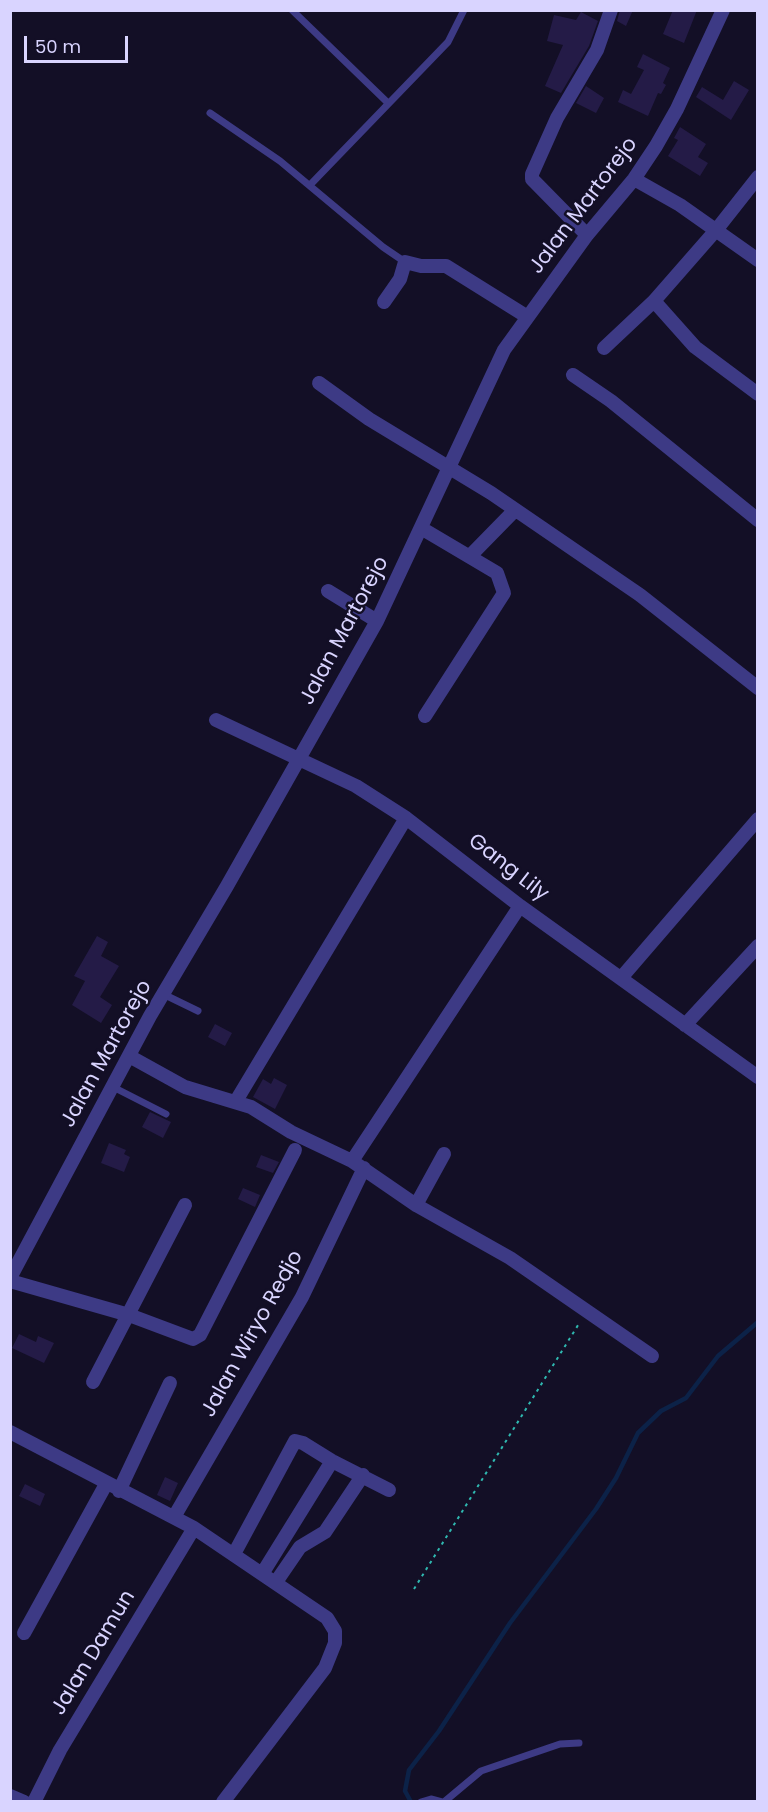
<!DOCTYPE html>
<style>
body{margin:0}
#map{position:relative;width:768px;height:1812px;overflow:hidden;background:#130f26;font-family:Poppins,sans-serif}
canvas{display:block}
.frame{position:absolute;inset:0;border:12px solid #d9d4ff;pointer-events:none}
.scale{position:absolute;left:24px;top:36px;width:104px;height:27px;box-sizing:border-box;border:3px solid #d9d4ff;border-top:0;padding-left:8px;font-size:18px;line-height:21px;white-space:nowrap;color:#d9d4ff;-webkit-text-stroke:4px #130f26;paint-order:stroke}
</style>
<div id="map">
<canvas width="768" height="1812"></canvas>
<div class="frame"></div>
<div class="scale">50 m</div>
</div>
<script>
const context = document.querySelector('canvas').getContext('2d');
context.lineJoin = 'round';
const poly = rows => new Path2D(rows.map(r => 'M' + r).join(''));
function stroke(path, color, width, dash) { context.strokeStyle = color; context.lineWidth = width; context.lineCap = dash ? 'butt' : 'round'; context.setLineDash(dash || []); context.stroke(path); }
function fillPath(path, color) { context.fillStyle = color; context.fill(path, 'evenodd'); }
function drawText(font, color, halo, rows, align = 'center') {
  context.font = font + ' Poppins,sans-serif'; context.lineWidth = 5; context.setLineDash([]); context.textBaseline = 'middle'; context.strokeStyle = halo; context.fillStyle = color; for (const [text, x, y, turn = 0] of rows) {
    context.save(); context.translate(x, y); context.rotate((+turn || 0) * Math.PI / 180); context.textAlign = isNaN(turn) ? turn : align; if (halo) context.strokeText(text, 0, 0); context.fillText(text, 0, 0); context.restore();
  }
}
const stream = poly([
 [411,1802,405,1791,409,1770,439,1731,510,1623,596,1509,616,1478,638,1433,661,1411,686,1398,718,1356,758,1322]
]);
const building = poly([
 [620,10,633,10,626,26,617,21],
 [673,10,697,10,684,43,663,34],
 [581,12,598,21,589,46,561,93,545,86,563,45,547,41,554,15,576,20],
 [643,54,670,68,663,83,666,85,661,94,658,93,648,116,618,102,623,90,631,94,644,70,637,67],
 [734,81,749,90,731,120,696,97,702,87,723,100],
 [586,86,604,98,596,113,576,103],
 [680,127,706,144,698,157,708,163,700,176,668,156,678,140,674,138],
 [97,936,108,942,101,956,119,966,100,997,112,1005,101,1023,72,1005,85,981,74,976],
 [215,1024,232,1033,225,1046,208,1037],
 [274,1078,287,1085,275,1109,253,1097,263,1079,271,1084],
 [150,1112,171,1122,163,1138,142,1127],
 [109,1143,126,1150,124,1154,130,1157,124,1172,101,1163],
 [261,1155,279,1162,273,1173,256,1167],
 [243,1188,260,1195,255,1207,238,1199],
 [19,1334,36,1342,38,1336,54,1343,44,1363,12,1348],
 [165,1477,178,1483,170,1501,157,1495],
 [25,1484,45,1494,40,1506,19,1496]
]);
const path = poly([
 [414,1589,580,1322]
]);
const lane = poly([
 [292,10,388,103],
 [210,113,280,161,383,247,405,262],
 [310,185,448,42,464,10],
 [163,994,198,1011],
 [113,1087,166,1114],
 [421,1802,431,1799,442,1802],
 [444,1802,481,1771,560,1744,579,1743]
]);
const street = poly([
 [634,179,680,205,758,260],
 [587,235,532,179,532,174,557,118,597,50,611,10],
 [654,301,695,347,758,394],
 [384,302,400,279,405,262,421,266,446,266,526,316],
 [604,348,654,301,717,229,758,177],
 [573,375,611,401,758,520],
 [319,383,369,419,491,493,640,595,758,688],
 [421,528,497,573,504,593,425,716],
 [470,556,515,510],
 [328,591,377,621],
 [216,720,356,786,406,818,520,906,758,1077],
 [621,978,758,819],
 [685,1025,758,946],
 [129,1056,185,1087,251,1107,291,1132,352,1161,416,1205,510,1258,652,1356],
 [236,1101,406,818],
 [352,1161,520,906],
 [416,1205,444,1154],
 [10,1278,150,1016,227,886,377,621,504,350,587,235,634,179,656,146,677,109,723,10],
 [10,1281,129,1315,193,1339,200,1335,295,1150],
 [93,1382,185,1205],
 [10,1432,194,1528,327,1618,335,1631,335,1643,325,1668,223,1802],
 [119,1491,170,1383],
 [174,1517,302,1297,364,1168],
 [234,1554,295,1441,303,1443,332,1461,389,1490],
 [262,1574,332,1461],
 [276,1582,300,1547,325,1532,363,1475],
 [24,1633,106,1484],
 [10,1796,24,1802],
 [34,1802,60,1750,194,1528]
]);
const streetNames = [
 ["Jalan Martorejo",584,206,-53],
 ["Jalan Martorejo",345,631,-62],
 ["Gang Lily",508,868,38],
 ["Jalan Martorejo",107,1054,-61],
 ["Jalan Wiryo Redjo",253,1334,-61],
 ["Jalan Damun",94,1653,-59]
];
stroke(stream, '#0c2248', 4.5);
fillPath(building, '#241b47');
stroke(path, '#2fb8b0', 2, [3, 4.5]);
stroke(lane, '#3d3a85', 7);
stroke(street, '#3d3a85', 14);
drawText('21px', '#d9d4ff', '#130f26', streetNames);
</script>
